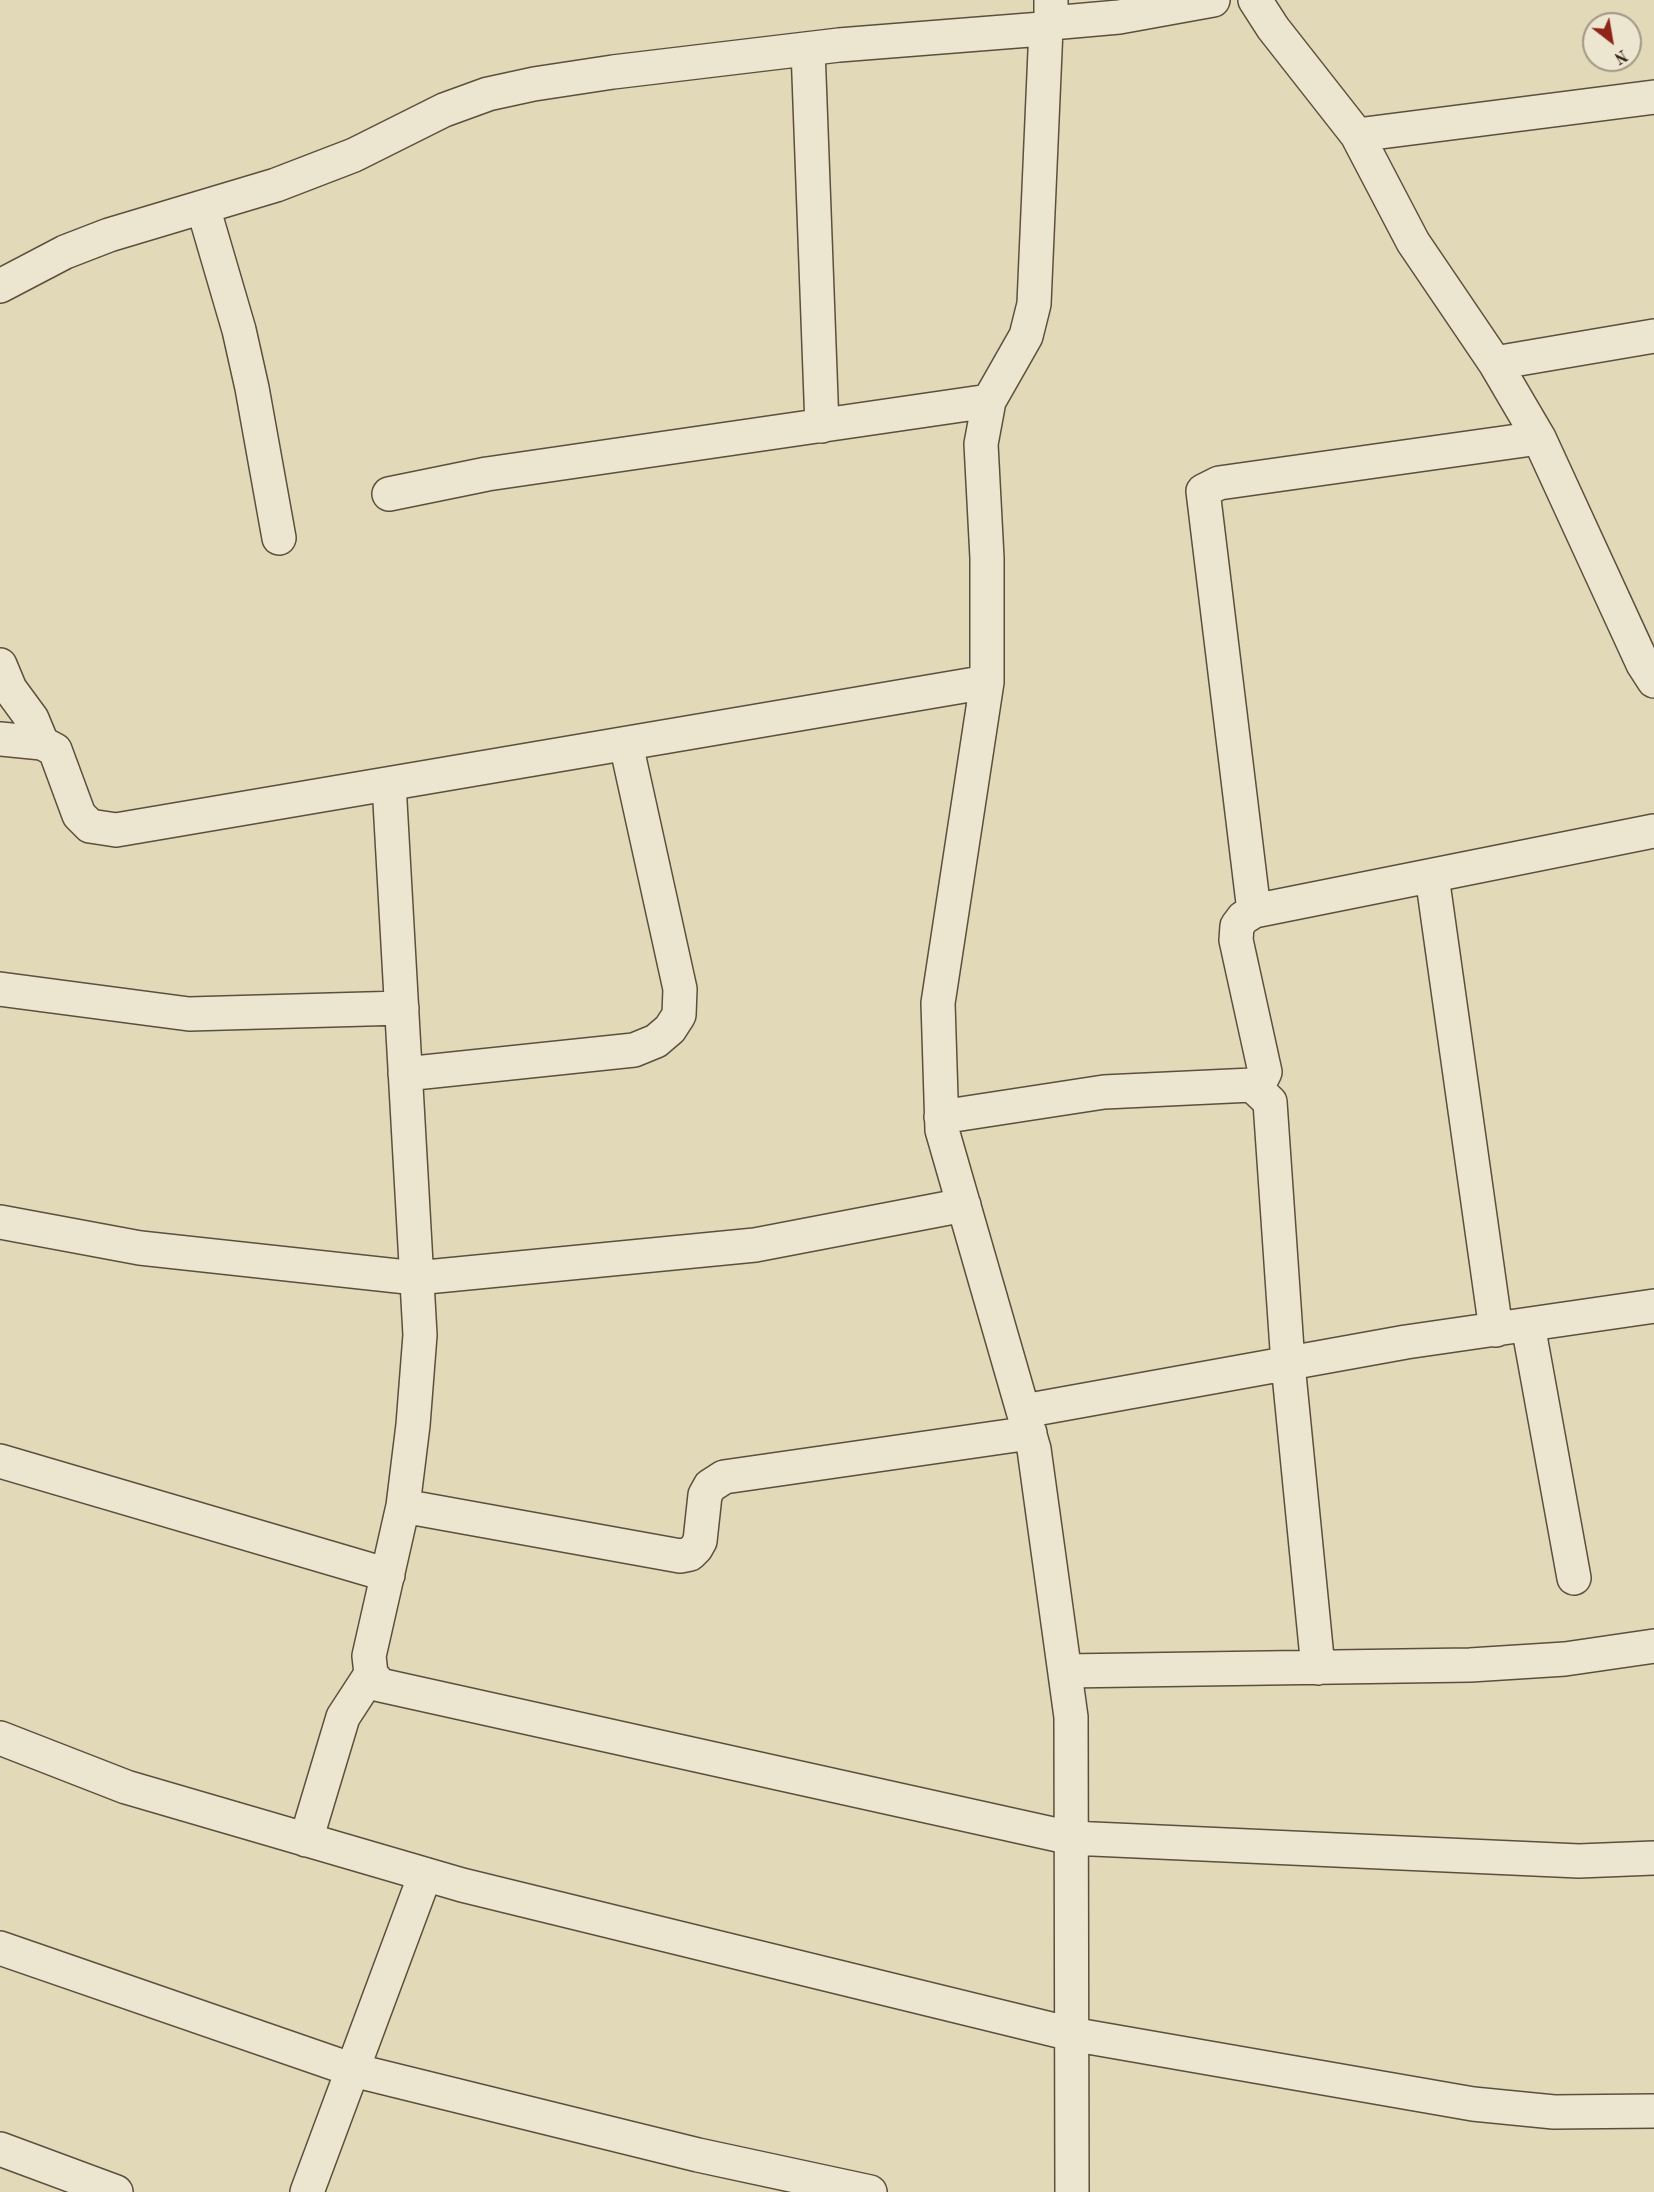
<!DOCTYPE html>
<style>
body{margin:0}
#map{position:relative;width:1654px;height:2192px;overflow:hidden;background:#e1d9b7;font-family:"Old Standard TT",serif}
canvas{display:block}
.north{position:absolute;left:1582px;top:12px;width:60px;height:60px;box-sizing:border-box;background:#ece6d0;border:2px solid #a29785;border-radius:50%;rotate:149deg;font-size:16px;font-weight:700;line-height:24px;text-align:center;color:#342014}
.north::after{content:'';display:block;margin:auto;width:21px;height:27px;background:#8f2418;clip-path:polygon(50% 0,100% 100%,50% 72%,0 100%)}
</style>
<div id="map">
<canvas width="1654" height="2192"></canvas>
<div class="north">N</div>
</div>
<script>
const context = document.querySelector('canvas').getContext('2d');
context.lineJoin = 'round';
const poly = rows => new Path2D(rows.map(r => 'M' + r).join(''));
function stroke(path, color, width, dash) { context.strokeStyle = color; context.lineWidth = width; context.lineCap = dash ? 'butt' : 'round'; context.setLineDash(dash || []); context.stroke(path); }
const minor = poly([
 [1255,0,1273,28,1357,135,1413,242,1495,363,1539,438,1643,664,1654,681],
 [1051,23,1119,17,1213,0],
 [1046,28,1034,304,1026,336,989,401,981,444,987,558,987,682,938,1003,942,1130,1034,1449,1071,1717,1072,2192],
 [808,49,822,426],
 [1357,135,1654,97],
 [203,207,239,330,252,388,279,538],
 [0,286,65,252,109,235,276,185,354,155,444,110,488,94,534,84,613,72,839,45,1042,29,1051,23,1051,0],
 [1495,363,1654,336],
 [389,494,487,474,989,401],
 [0,665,10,689,32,719,42,743],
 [0,739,42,743,55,750,79,815,90,826,116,830,987,682],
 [389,784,420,1335,413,1425,403,1506,369,1656,371,1674,380,1685,1071,1838,1579,1861,1654,1858],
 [1432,876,1496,1330],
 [1254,911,1203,491,1219,483,1539,438],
 [0,989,189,1014,402,1008],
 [405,1074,634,1050,656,1041,670,1029,679,1015,680,989,626,744],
 [1252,1085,1270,1102,1288,1364,1318,1668],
 [941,1117,1104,1092,1252,1085,1261,1080,1265,1072,1236,940,1237,926,1243,918,1254,911,1654,831],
 [0,1222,140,1248,416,1278,755,1245,964,1205],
 [1528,1325,1574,1578],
 [1024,1411,1406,1342,1654,1306],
 [0,1461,388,1575],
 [403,1506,680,1556,690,1554,696,1548,700,1541,705,1495,710,1486,724,1477,1030,1433],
 [1065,1671,1470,1665,1565,1659,1654,1646],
 [0,1738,126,1787,462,1885,1071,2034,1473,2104,1554,2112,1654,2111],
 [306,1840,343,1717,371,1674],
 [0,1948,353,2070,698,2155,870,2192],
 [0,2149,116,2192],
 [307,2192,425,1875]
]);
stroke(minor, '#5f4e3d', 36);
stroke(minor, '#ece6d0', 33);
</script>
